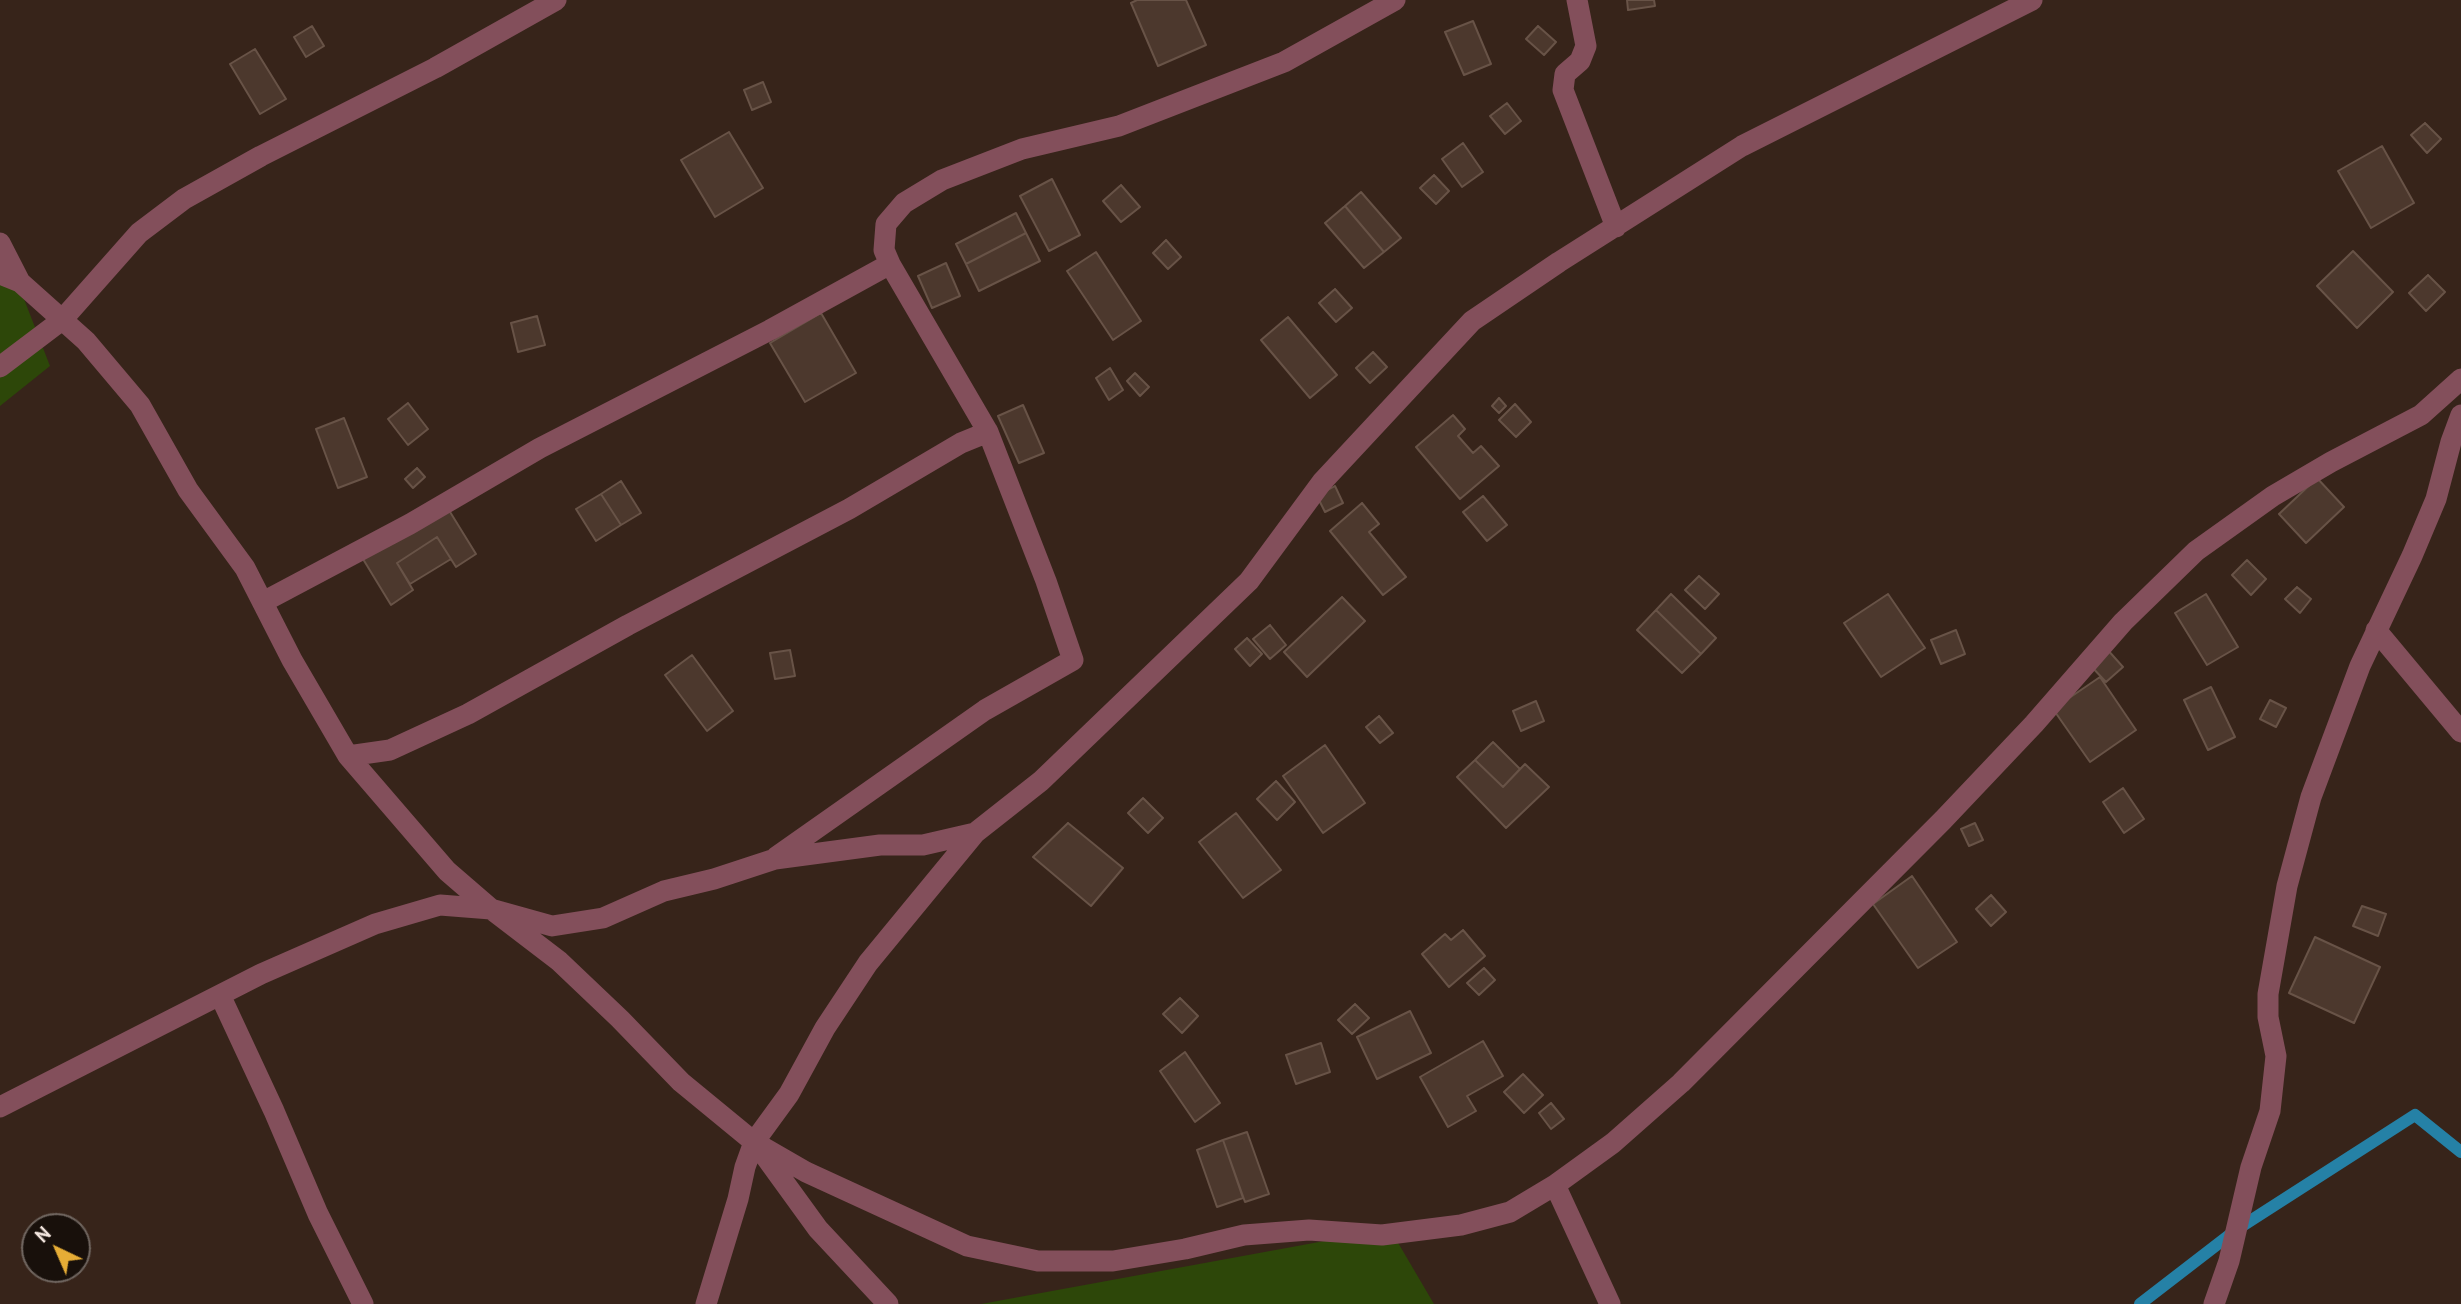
<!DOCTYPE html>
<style>
body{margin:0}
#map{position:relative;width:2461px;height:1304px;overflow:hidden;background:#37241a;font-family:"PT Sans",sans-serif}
canvas{display:block}
.north{position:absolute;left:21px;top:1213px;width:70px;height:70px;box-sizing:border-box;background:#18100b;border:2px solid #706660;border-radius:50%;rotate:316deg;font-size:19px;font-weight:700;line-height:28px;text-align:center;color:#f4e7e0}
.north::after{content:'';display:block;margin:auto;width:24px;height:32px;background:#e6ad36;clip-path:polygon(50% 0,100% 100%,50% 72%,0 100%)}
</style>
<div id="map">
<canvas width="2461" height="1304"></canvas>
<div class="north">N</div>
</div>
<script>
const context = document.querySelector('canvas').getContext('2d');
context.lineJoin = 'round';
function fillPath(path, color) { context.fillStyle = color; context.fill(path, 'evenodd'); }
const poly = rows => new Path2D(rows.map(r => 'M' + r).join(''));
function stroke(path, color, width, dash) { context.strokeStyle = color; context.lineWidth = width; context.lineCap = dash ? 'butt' : 'round'; context.setLineDash(dash || []); context.stroke(path); }
const green = poly([
 [0,237,50,366,0,406],
 [1390,1229,1434,1304,981,1304]
]);
const stream = poly([
 [2140,1304,2236,1230,2415,1115,2461,1152]
]);
const building = poly([
 [1137,0,1186,0,1206,45,1158,66,1131,3,1137,0],
 [1627,0,1654,0,1655,6,1628,10,1627,0],
 [1473,21,1491,64,1464,75,1445,32,1473,21],
 [312,26,324,46,306,57,294,37,312,26],
 [1538,26,1556,42,1544,55,1526,39,1538,26],
 [255,49,286,99,260,114,230,64,255,49],
 [763,82,771,102,752,110,744,90,763,82],
 [1507,103,1521,121,1505,134,1490,116,1507,103],
 [2425,123,2441,139,2427,153,2411,135,2425,123],
 [729,132,763,188,715,217,681,160,729,132],
 [1463,143,1483,172,1462,187,1442,159,1463,143],
 [2382,146,2414,203,2371,228,2338,171,2382,146],
 [1434,175,1449,191,1436,204,1420,188,1434,175],
 [1052,179,1080,235,1049,251,1020,196,1052,179],
 [1121,185,1140,207,1121,222,1103,201,1121,185],
 [1361,192,1401,238,1384,252,1345,206,1361,192],
 [1345,206,1384,252,1364,268,1325,223,1345,206],
 [1016,213,1026,233,966,264,956,244,1016,213],
 [1026,233,1040,261,979,291,966,264,1026,233],
 [1166,240,1181,257,1168,269,1153,253,1166,240],
 [2353,251,2393,292,2357,328,2317,286,2353,251],
 [1096,252,1141,321,1113,340,1067,271,1096,252],
 [946,263,960,296,932,308,918,276,946,263],
 [2428,275,2445,292,2426,311,2409,293,2428,275],
 [1335,289,1352,308,1336,322,1319,303,1335,289],
 [821,313,856,373,805,402,770,343,821,313],
 [537,316,545,345,518,352,511,323,537,316],
 [1288,317,1337,375,1310,398,1261,340,1288,317],
 [1373,352,1387,367,1370,383,1356,368,1373,352],
 [1110,368,1123,390,1109,400,1096,378,1110,368],
 [1135,373,1149,387,1140,396,1127,381,1135,373],
 [1499,398,1506,406,1499,413,1492,406,1499,398],
 [408,403,428,429,408,445,388,419,408,403],
 [1515,404,1531,422,1516,437,1499,420,1515,404],
 [1023,405,1044,453,1019,463,998,416,1023,405],
 [1453,415,1465,429,1458,436,1473,453,1481,446,1499,466,1460,499,1416,447,1453,415],
 [344,418,367,477,338,488,316,429,344,418],
 [417,468,425,477,413,488,405,479,417,468],
 [2317,478,2344,507,2306,543,2279,514,2317,478],
 [621,481,641,513,621,525,601,494,621,481],
 [1335,486,1343,503,1325,512,1317,496,1335,486],
 [601,494,621,525,596,541,576,509,601,494],
 [1483,496,1507,525,1487,541,1463,512,1483,496],
 [1362,503,1379,524,1369,532,1406,577,1383,595,1330,531,1362,503],
 [447,507,476,554,456,567,437,537,397,563,413,590,391,605,363,559,447,507],
 [437,537,451,559,410,584,397,563,437,537],
 [2247,560,2266,579,2251,595,2232,575,2247,560],
 [1699,576,1719,594,1705,609,1685,590,1699,576],
 [2297,587,2311,599,2300,613,2285,599,2297,587],
 [1671,594,1716,638,1701,654,1656,610,1671,594],
 [1888,594,1925,648,1881,677,1844,623,1888,594],
 [2206,594,2238,647,2207,665,2175,613,2206,594],
 [1342,597,1365,621,1307,677,1284,652,1342,597],
 [1656,610,1701,654,1682,673,1637,630,1656,610],
 [1270,625,1286,645,1270,659,1253,639,1270,625],
 [1956,630,1965,654,1941,664,1931,640,1956,630],
 [1247,638,1262,654,1250,666,1235,649,1247,638],
 [2106,648,2123,667,2106,682,2089,664,2106,648],
 [790,650,795,676,775,679,770,653,790,650],
 [692,655,733,711,707,731,665,675,692,655],
 [2100,677,2136,730,2090,762,2053,709,2100,677],
 [2211,687,2235,737,2208,750,2184,700,2211,687],
 [2270,700,2286,708,2276,727,2260,719,2270,700],
 [1536,701,1544,721,1521,731,1513,711,1536,701],
 [1379,716,1393,733,1380,743,1366,727,1379,716],
 [1493,742,1520,769,1503,787,1475,760,1493,742],
 [1325,745,1365,803,1323,833,1283,776,1325,745],
 [1475,760,1503,787,1525,764,1549,787,1506,828,1457,777,1475,760],
 [1276,781,1295,802,1277,820,1257,799,1276,781],
 [2123,788,2144,819,2124,833,2103,802,2123,788],
 [1143,798,1163,818,1148,833,1128,813,1143,798],
 [1236,813,1281,870,1243,898,1199,842,1236,813],
 [1068,823,1123,868,1091,906,1033,857,1068,823],
 [1975,823,1983,840,1969,846,1961,829,1975,823],
 [1912,876,1957,942,1918,968,1873,904,1912,876],
 [1991,895,2006,912,1991,926,1976,909,1991,895],
 [2362,906,2386,914,2378,936,2353,926,2362,906],
 [1463,930,1485,956,1449,987,1422,954,1445,934,1451,940,1463,930],
 [2315,937,2380,967,2354,1023,2289,993,2315,937],
 [1484,968,1495,980,1479,995,1467,983,1484,968],
 [1180,998,1198,1016,1182,1033,1163,1014,1180,998],
 [1355,1004,1369,1018,1352,1034,1338,1020,1355,1004],
 [1410,1011,1431,1053,1377,1079,1357,1037,1410,1011],
 [1483,1041,1503,1076,1467,1096,1476,1111,1448,1127,1420,1077,1483,1041],
 [1321,1043,1330,1072,1296,1084,1286,1055,1321,1043],
 [1185,1052,1220,1103,1195,1122,1160,1071,1185,1052],
 [1523,1074,1543,1095,1524,1113,1504,1092,1523,1074],
 [1551,1103,1564,1119,1551,1129,1539,1113,1551,1103],
 [1247,1132,1269,1194,1245,1202,1223,1140,1247,1132],
 [1223,1140,1243,1198,1217,1207,1197,1150,1223,1140]
]);
const street = poly([
 [1577,0,1586,46,1580,61,1565,74,1563,90,1616,227],
 [0,243,20,282],
 [0,274,20,282,86,341,140,405,188,490,245,568,292,660,348,756,447,871,491,909,559,961,620,1019,681,1082,754,1142,806,1172,967,1246,1038,1261,1113,1261,1185,1249,1244,1235,1309,1230,1382,1235,1461,1225,1510,1212,1555,1185,1613,1143,1681,1083,1943,820,2034,724,2123,622,2196,551,2273,496,2331,462,2421,415,2461,379],
 [0,367,62,320,139,233,184,199,261,156,435,68,556,0],
 [263,602,410,524,540,448,770,330,890,264],
 [2376,630,2461,732],
 [348,756,390,750,468,714,628,625,849,509,961,443,988,432],
 [776,857,985,710,1073,660,1046,581,988,432,890,264,884,250,886,224,904,203,942,180,1022,149,1119,126,1284,62,1395,0],
 [220,995,274,1111,318,1214,363,1304],
 [0,1107,261,974,375,924,440,905,491,909,552,926,603,918,664,891,714,879,775,859,880,845,923,845,975,833,1041,781,1249,581,1322,482,1472,321,1559,262,1742,146,2032,0],
 [760,1149,818,1229,888,1304],
 [1555,1185,1610,1304],
 [706,1304,738,1199,745,1167,754,1142,789,1094,825,1028,868,963,975,833],
 [2214,1304,2229,1261,2251,1167,2270,1111,2276,1056,2268,1017,2268,994,2287,886,2311,797,2360,666,2412,556,2436,499,2451,442,2461,415]
]);
fillPath(green, '#2d4709');
stroke(stream, '#2581a6', 12);
fillPath(building, '#4c382d');
stroke(building, '#685347', 2);
stroke(street, '#834f5b', 21);
</script>
